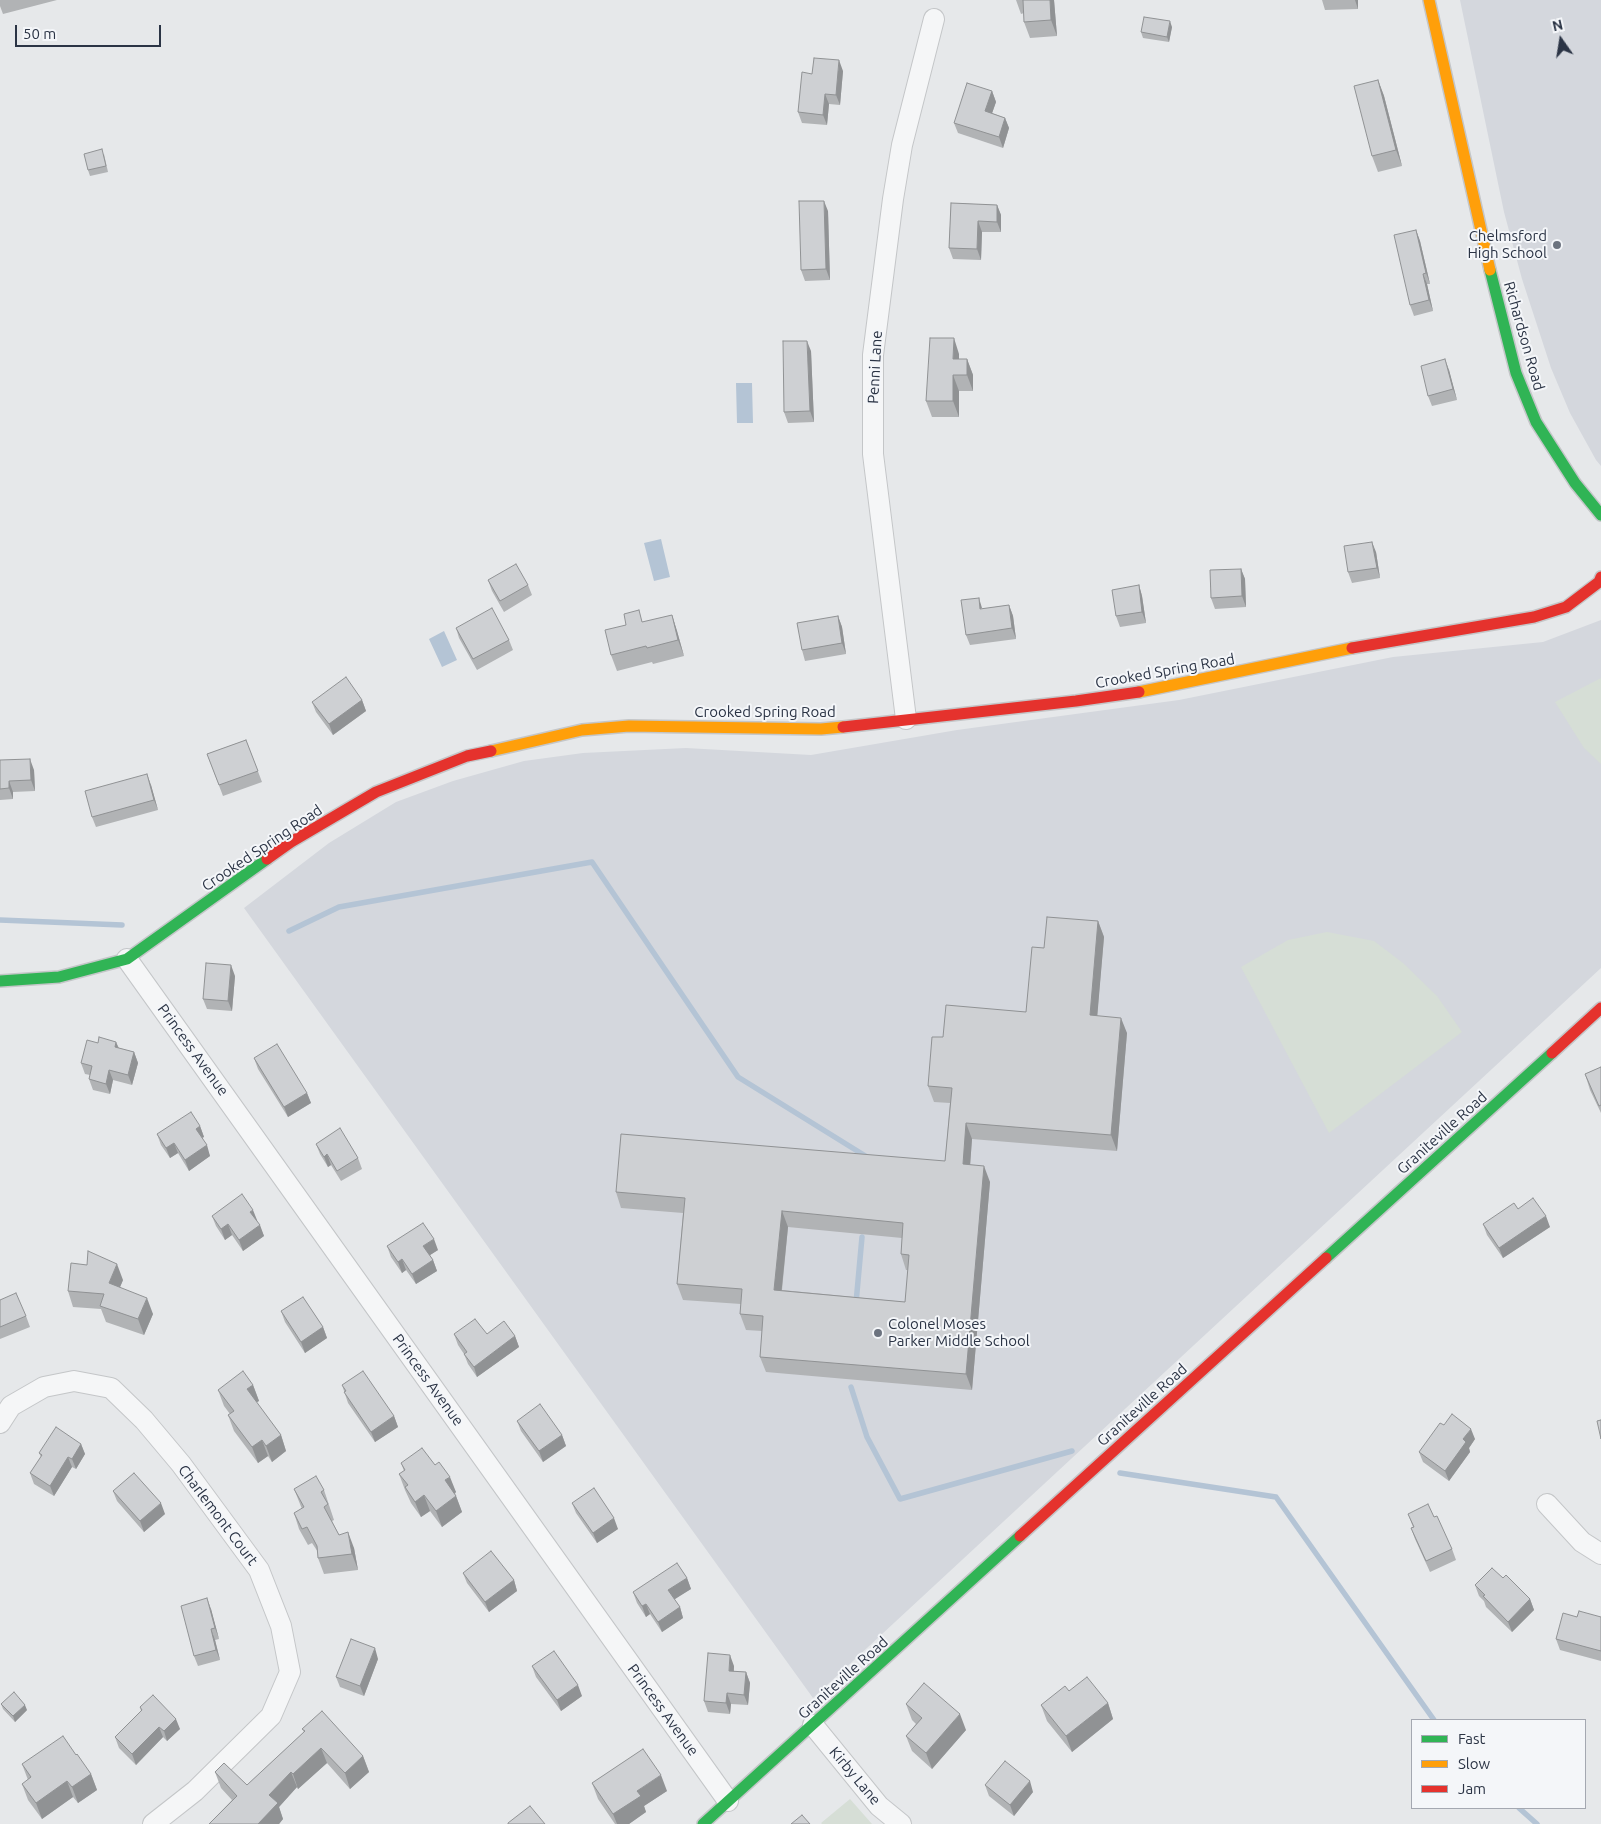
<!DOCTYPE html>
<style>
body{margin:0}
#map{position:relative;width:1601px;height:1824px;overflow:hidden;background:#e6e8ea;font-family:Ubuntu,sans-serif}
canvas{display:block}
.legend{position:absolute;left:1411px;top:1719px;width:175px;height:90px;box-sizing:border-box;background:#f4f6f9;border:1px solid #a4a8b1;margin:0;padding:6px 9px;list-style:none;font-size:15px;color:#2b3445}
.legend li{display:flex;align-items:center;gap:10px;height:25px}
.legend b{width:25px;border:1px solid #a4a8b1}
.north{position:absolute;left:1536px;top:15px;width:50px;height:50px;-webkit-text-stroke:4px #f4f6f9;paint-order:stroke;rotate:347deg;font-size:14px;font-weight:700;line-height:20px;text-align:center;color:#2b3445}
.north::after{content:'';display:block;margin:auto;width:18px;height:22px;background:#2b3445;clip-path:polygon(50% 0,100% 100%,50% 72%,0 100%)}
.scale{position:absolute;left:15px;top:25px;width:146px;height:22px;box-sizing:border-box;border:2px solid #2b3445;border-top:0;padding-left:6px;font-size:15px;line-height:18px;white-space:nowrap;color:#2b3445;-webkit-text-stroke:4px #f4f6f9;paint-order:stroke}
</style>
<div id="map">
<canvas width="1601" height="1824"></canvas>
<ul class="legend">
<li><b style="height:6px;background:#30b455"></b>Fast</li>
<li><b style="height:6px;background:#ff9f0a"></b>Slow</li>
<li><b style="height:6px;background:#e5322d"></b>Jam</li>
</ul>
<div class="north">N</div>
<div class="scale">50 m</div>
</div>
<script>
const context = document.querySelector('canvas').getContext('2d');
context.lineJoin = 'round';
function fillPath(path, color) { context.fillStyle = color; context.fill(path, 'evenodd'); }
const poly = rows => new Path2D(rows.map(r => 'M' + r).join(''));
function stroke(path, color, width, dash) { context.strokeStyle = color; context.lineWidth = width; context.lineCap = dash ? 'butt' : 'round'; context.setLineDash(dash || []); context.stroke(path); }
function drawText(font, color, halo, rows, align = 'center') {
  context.font = font + ' Ubuntu,sans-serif'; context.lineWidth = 4; context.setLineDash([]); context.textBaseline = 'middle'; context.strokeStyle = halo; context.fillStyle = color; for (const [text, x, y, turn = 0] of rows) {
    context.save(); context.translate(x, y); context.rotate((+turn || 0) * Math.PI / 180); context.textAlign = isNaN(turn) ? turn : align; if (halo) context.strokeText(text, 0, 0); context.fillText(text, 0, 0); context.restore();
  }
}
const built = poly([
 [1460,0,1601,0,1601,466,1596,460,1570,413,1551,368,1522,279,1504,212],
 [1601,620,1601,968,813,1698,244,908,329,843,396,802,453,781,524,761,583,753,686,748,811,755,957,730,1179,700,1393,657,1543,642]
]);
const green = poly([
 [1601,678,1601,764,1584,748,1555,702],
 [1327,932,1374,941,1403,963,1437,996,1462,1032,1329,1133,1241,967,1288,940],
 [850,1799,872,1824,822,1824,821,1823]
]);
const water = poly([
 [736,383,752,383,753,423,737,423],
 [661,539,670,577,654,581,644,543],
 [444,631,457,660,442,667,429,639]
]);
const stream = poly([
 [0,920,122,925],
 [289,931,339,907,592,862,738,1077,867,1157],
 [856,1303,862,1237],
 [851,1387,867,1437,900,1499,1072,1451],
 [1120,1473,1276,1497,1434,1720],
 [1519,1808,1537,1824]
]);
const street = poly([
 [906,719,873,454,873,355,893,199,902,145,934,19],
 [127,959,728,1801],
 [0,1423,11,1406,44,1387,74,1381,111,1388,144,1420,181,1464,259,1570,281,1626,290,1672,271,1716,195,1791,153,1824],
 [1547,1504,1582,1542,1601,1554],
 [813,1725,879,1806,901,1824]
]);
const fast = poly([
 [1490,270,1516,373,1536,422,1575,483,1601,515],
 [0,981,59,977,127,959,267,859],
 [1326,1258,1552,1053],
 [703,1824,1020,1536]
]);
const slow = poly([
 [1429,0,1490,270],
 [1139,692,1352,648],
 [491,751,582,730,629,726,821,729,843,727]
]);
const jam = poly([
 [1352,648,1534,617,1566,607,1599,582,1601,577],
 [843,727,1076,701,1139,692],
 [267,859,291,842,376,792,467,756,491,751],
 [1552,1053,1601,1008],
 [1020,1536,1326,1258]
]);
const wall = poly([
 [0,0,57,0,3,14,0,6],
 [1016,0,1054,0,1057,36,1030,38,1024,22,1024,13,1021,14],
 [1322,0,1358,0,1358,9,1325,10],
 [1172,27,1169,42,1143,38,1141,32],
 [843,71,840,105,829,104,827,125,802,123,798,112,812,74],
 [1378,80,1384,96,1402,166,1378,172,1372,156],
 [992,91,996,102,992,113,1005,118,1009,128,1003,148,958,133,954,123],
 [104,154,108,172,90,176,88,170],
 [951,203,997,205,1001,215,1001,232,982,232,981,260,953,259,949,248],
 [828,211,830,280,805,281,801,270],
 [1416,230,1420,241,1430,284,1427,284,1433,311,1414,316,1410,305],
 [811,351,814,422,788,423,784,412],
 [959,354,959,359,967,359,973,375,973,391,959,391,959,417,932,417,926,401],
 [1449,370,1457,400,1432,406,1428,396],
 [1376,552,1380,578,1352,583,1348,572],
 [1241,569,1245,579,1246,607,1215,609,1211,598],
 [488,580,528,585,532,595,504,612,492,591],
 [1139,585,1142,596,1146,623,1120,627,1116,616],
 [1009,605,1013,616,1016,639,970,645,966,635,982,609],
 [672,615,677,631,684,656,653,664,652,662,617,671,611,655,644,622],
 [838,616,842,627,846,654,805,661,802,650],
 [456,628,509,640,513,650,477,670,459,638],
 [362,700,366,711,333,735,316,712,312,702],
 [246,740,262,782,223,796,207,754],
 [0,760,34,770,35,791,13,792,13,799,0,800],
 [151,785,158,810,96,827,92,817],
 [1098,921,1104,937,1097,1016,1127,1033,1117,1151,972,1139,970,1165,990,1182,972,1390,766,1372,760,1357,762,1331,746,1330,740,1314,741,1304,683,1300,677,1284,683,1213,621,1208,616,1192,945,1161,950,1103,934,1102,928,1086,943,1037,1026,1012,1044,948],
 [788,1227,902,1238,901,1254,906,1270,908,1270,905,1302,782,1290],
 [235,976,232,1011,207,1009,203,999],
 [116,1042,119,1048,134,1052,138,1063,132,1085,113,1080,110,1094,93,1090,89,1079,90,1075,85,1074,81,1063,98,1043],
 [254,1058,307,1093,311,1103,288,1117,258,1069],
 [1601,1067,1601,1113,1590,1090,1585,1074],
 [200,1126,204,1137,202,1138,210,1156,189,1171,178,1153,170,1158,161,1145,157,1134],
 [316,1144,358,1158,362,1169,341,1181,331,1165,328,1167,320,1154],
 [1518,1209,1550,1227,1503,1258,1487,1235,1483,1224],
 [212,1216,257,1220,264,1236,243,1251,232,1235,225,1240,216,1226],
 [387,1246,438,1250,430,1255,433,1260,437,1271,416,1284,406,1270,402,1273,391,1257],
 [123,1280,120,1287,153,1314,144,1335,106,1322,101,1309,73,1307,68,1291],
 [0,1300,26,1316,30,1327,0,1339],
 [281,1311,323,1327,327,1338,305,1353,285,1322],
 [454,1334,487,1334,515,1336,519,1347,477,1377,468,1364,464,1354,458,1345],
 [253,1385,259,1401,256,1402,281,1435,286,1451,272,1462,268,1456,258,1463,234,1431,228,1415,230,1414,224,1406,218,1390],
 [342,1385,394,1416,398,1427,375,1442,348,1403],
 [517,1421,562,1435,566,1446,543,1462,521,1431],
 [1444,1425,1475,1439,1469,1448,1470,1452,1449,1481,1423,1462,1419,1452],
 [81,1444,85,1454,76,1469,72,1467,54,1496,34,1484,30,1473,41,1457,39,1453],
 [401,1463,435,1465,456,1492,455,1494,456,1496,462,1512,442,1527,430,1511,421,1517,411,1503,405,1490,399,1474,404,1471],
 [294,1489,324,1490,334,1520,332,1521,339,1535,354,1548,358,1570,324,1574,318,1558,318,1552,312,1543,308,1545,299,1529,294,1513,302,1509],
 [113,1491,165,1514,144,1532,117,1501],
 [572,1503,618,1529,597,1543,576,1513],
 [1408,1514,1434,1517,1452,1549,1456,1560,1430,1572,1415,1539,1411,1528,1413,1527],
 [463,1573,514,1580,517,1591,489,1612,467,1583],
 [687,1578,691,1589,674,1599,680,1607,683,1618,662,1632,650,1614,646,1617,637,1603,633,1592],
 [1503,1578,1530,1599,1534,1610,1512,1632,1486,1607,1484,1601,1479,1596,1475,1585],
 [211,1609,219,1639,215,1640,220,1660,198,1666,194,1656],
 [1577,1617,1601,1617,1601,1661,1560,1650,1556,1639],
 [378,1659,364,1696,340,1687,336,1677],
 [532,1666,582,1696,561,1711,536,1677],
 [734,1666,734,1671,746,1672,750,1683,748,1705,731,1704,730,1714,708,1712,704,1701],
 [1069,1691,1108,1703,1113,1719,1072,1752,1047,1721,1041,1705],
 [1,1704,27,1710,15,1722,3,1709],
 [906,1704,966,1730,932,1769,912,1751,906,1736,916,1724,912,1720],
 [140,1707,180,1729,167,1741,163,1737,136,1765,119,1748,115,1737,141,1711],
 [302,1729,363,1756,369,1772,350,1789,327,1763,298,1789,297,1787,279,1807,283,1819,279,1824,209,1824,232,1800,221,1788,215,1772,247,1785,304,1732],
 [76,1755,91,1774,97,1790,78,1803,73,1797,42,1819,28,1800,22,1784,28,1780,22,1764],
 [592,1783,667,1791,644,1806,646,1812,629,1824,615,1824,598,1799],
 [985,1785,1033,1792,1014,1816,989,1796]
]);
const shadedWall = poly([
 [1050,0,1054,0,1057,36,1051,20],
 [1355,0,1358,0,1358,9],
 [1170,21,1172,27,1169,42,1167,37],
 [839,60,843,71,840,105,836,95],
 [1378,80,1384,96,1402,166,1396,150],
 [992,91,996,102,989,122,985,111],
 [825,94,829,104,827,125,823,115],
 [1005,118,1009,128,1003,148,999,137],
 [824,201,828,211,830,280,826,269],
 [997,205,1001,215,1001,232,997,222],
 [978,221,982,232,981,260,977,249],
 [1416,230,1420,241,1430,284,1426,273],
 [1423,274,1427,284,1433,311,1429,300],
 [954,338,959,354,959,374,953,359],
 [807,341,811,351,814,422,810,411],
 [967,359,973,375,973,391,967,375],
 [1445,359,1449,370,1457,400,1453,389],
 [953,375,959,391,959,417,953,401],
 [1372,542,1376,552,1380,578,1377,568],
 [1241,569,1245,579,1246,607,1242,596],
 [1139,585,1142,596,1146,623,1142,612],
 [979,598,982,608,980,609],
 [1009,605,1013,616,1016,639,1012,628],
 [672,615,677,631,684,656,678,640],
 [838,616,842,627,846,654,842,643],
 [362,700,366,711,333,735,329,724],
 [30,759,34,770,35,791,31,780],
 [147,774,151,785,158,810,154,800],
 [9,781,13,792,13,799,9,788],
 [1098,921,1104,937,1096,1031,1090,1015],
 [231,965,235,976,232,1011,228,1001],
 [1121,1018,1127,1033,1117,1151,1111,1135],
 [116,1042,120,1052,115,1047],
 [134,1052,138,1063,132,1085,128,1075],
 [109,1070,113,1080,110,1094,106,1084],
 [307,1093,311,1103,288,1117,284,1107],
 [966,1123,972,1139,969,1180,963,1164],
 [200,1126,204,1137,199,1139,196,1129],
 [174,1143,178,1153,170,1158,166,1148],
 [207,1145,210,1156,189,1171,185,1160],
 [327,1154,331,1165,328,1167,324,1157],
 [984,1166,990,1182,972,1390,966,1374],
 [253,1210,257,1220,254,1222,250,1212],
 [782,1211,788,1227,780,1306,774,1290],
 [1546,1216,1550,1227,1503,1258,1499,1248],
 [228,1224,232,1235,225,1240,221,1229],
 [260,1225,264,1236,243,1251,239,1240],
 [434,1239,438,1250,427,1257,423,1246],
 [402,1259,406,1270,402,1273,398,1262],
 [433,1260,437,1271,416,1284,412,1274],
 [117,1264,123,1280,115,1299,109,1283],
 [147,1298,153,1314,144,1335,138,1319],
 [323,1327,327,1338,305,1353,301,1342],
 [515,1336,519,1347,477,1377,474,1367],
 [253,1385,259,1401,252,1405,247,1389],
 [394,1416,398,1427,375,1442,371,1432],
 [1471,1429,1475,1439,1469,1448,1470,1452,1449,1481,1445,1471,1463,1439],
 [281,1435,286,1451,272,1462,266,1446],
 [562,1435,566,1446,543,1462,539,1451],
 [262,1440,268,1456,258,1463,252,1447],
 [81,1444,85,1454,76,1469,72,1459],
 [68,1457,72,1467,54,1496,50,1486],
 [450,1477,456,1492,451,1496,445,1480],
 [424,1495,430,1511,421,1517,415,1502],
 [456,1496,462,1512,442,1527,436,1511],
 [161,1503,165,1514,144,1532,140,1521],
 [614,1518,618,1529,597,1543,593,1533],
 [348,1532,354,1548,358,1570,352,1554],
 [687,1578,691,1589,672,1601,668,1590],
 [514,1580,517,1591,489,1612,485,1602],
 [207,1598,211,1609,219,1639,215,1628],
 [1530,1599,1534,1610,1512,1632,1508,1622],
 [646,1604,650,1614,646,1617,642,1606],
 [680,1607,683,1618,662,1632,658,1622],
 [211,1629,215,1640,220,1660,216,1650],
 [375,1648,378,1659,364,1696,360,1686],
 [730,1655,734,1666,733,1682,729,1671],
 [746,1672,750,1683,748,1705,744,1695],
 [578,1685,582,1696,561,1711,557,1700],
 [727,1693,731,1704,730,1714,726,1703],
 [1108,1703,1113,1719,1072,1752,1066,1736],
 [25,1705,27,1710,15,1722,13,1716],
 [960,1714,966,1730,932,1769,926,1753],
 [176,1719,180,1729,167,1741,164,1731],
 [159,1727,163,1737,136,1765,132,1754],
 [321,1748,327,1763,298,1789,293,1774],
 [363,1756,369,1772,350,1789,345,1773],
 [291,1772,297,1787,279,1807,283,1819,279,1824,258,1824,269,1795],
 [91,1774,97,1790,78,1803,72,1787],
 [661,1775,667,1791,644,1806,646,1812,629,1824,617,1824,613,1814,637,1791],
 [67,1781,73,1797,42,1819,36,1803],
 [1030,1781,1033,1792,1014,1816,1010,1805]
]);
const building = poly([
 [1023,0,1050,0,1051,20,1024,22,1023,0],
 [1144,17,1170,21,1167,37,1141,32,1144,17],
 [814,58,839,60,836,95,825,94,823,115,798,112,802,72,812,74,814,58],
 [1378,80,1396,150,1372,156,1354,86,1378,80],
 [967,83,992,91,985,111,1005,118,999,137,954,123,967,83],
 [102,149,106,166,88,170,84,154,102,149],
 [799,201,824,201,826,269,801,270,799,201],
 [951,203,997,205,997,222,978,221,977,249,949,248,951,203],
 [1416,230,1426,273,1423,274,1429,300,1410,305,1394,235,1416,230],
 [930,338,954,338,953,359,967,359,967,375,953,375,953,401,926,401,930,338],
 [783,341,807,341,810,411,784,412,783,341],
 [1445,359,1453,389,1428,396,1421,366,1445,359],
 [1372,542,1377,568,1348,572,1344,546,1372,542],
 [516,564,528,585,500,601,488,580,516,564],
 [1241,569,1242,596,1211,598,1210,570,1241,569],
 [1139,585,1142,612,1116,616,1112,590,1139,585],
 [979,598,980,609,1009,605,1012,628,966,635,961,600,979,598],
 [492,608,509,640,473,659,456,628,492,608],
 [639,610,642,622,672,615,678,640,647,648,646,646,611,655,605,630,626,625,624,614,639,610],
 [838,616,842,643,802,650,797,623,838,616],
 [346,677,362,700,329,724,312,702,346,677],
 [246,740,258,771,219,785,207,754,246,740],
 [30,759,31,780,9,781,9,788,0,789,0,760,30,759],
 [147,774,154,800,92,817,85,791,147,774],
 [1047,917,1098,921,1090,1015,1121,1018,1111,1135,966,1123,963,1164,984,1166,966,1374,760,1357,763,1316,740,1314,742,1289,677,1284,685,1198,616,1192,621,1134,945,1161,952,1088,928,1086,932,1037,943,1037,946,1005,1026,1012,1032,947,1044,948,1047,917],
 [782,1211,903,1223,901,1254,909,1255,905,1302,774,1290,782,1211],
 [206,963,231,965,228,1001,203,999,206,963],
 [99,1037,116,1042,115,1047,134,1052,128,1075,109,1070,106,1084,89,1079,92,1066,81,1063,87,1040,98,1043,99,1037],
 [277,1044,307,1093,284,1107,254,1058,277,1044],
 [1601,1067,1601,1105,1599,1106,1585,1074,1601,1067],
 [191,1112,200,1126,196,1129,207,1145,185,1160,174,1143,166,1148,157,1134,191,1112],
 [340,1128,358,1158,337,1171,327,1154,324,1157,316,1144,340,1128],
 [242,1194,253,1210,250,1212,260,1225,239,1240,228,1224,221,1229,212,1216,242,1194],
 [1533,1198,1546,1216,1499,1248,1483,1224,1514,1203,1518,1209,1533,1198],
 [423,1223,434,1239,423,1246,433,1260,412,1274,402,1259,398,1262,387,1246,423,1223],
 [88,1251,117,1264,109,1283,147,1298,138,1319,100,1306,104,1294,68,1291,71,1263,87,1265,88,1251],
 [16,1293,26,1316,0,1327,0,1300,16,1293],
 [303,1297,323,1327,301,1342,281,1311,303,1297],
 [475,1319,487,1334,504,1321,515,1336,474,1367,464,1354,467,1352,454,1334,475,1319],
 [243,1371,253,1385,247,1389,281,1435,266,1446,262,1440,252,1447,228,1415,234,1411,218,1390,243,1371],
 [363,1371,394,1416,371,1432,344,1392,346,1391,342,1385,363,1371],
 [540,1404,562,1435,539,1451,517,1421,540,1404],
 [1452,1414,1471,1429,1463,1439,1466,1442,1445,1471,1419,1452,1440,1423,1444,1425,1452,1414],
 [1601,1420,1601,1439,1597,1421,1601,1420],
 [56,1427,81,1444,72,1459,68,1457,50,1486,30,1473,42,1455,39,1453,56,1427],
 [422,1448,435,1465,439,1462,450,1477,445,1480,456,1496,436,1511,424,1495,415,1502,405,1487,408,1485,399,1474,405,1470,401,1463,422,1448],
 [134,1473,161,1503,140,1521,113,1491,134,1473],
 [316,1476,324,1490,321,1492,328,1504,324,1507,339,1535,348,1532,352,1554,318,1558,317,1546,307,1527,302,1529,294,1513,304,1507,294,1489,316,1476],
 [594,1488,614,1518,593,1533,572,1503,594,1488],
 [1428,1504,1434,1517,1437,1516,1452,1549,1426,1561,1411,1528,1414,1527,1408,1514,1428,1504],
 [491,1551,514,1580,485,1602,463,1573,491,1551],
 [677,1563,687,1578,668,1590,680,1607,658,1622,646,1604,642,1606,633,1592,677,1563],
 [1492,1568,1503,1578,1506,1575,1530,1599,1508,1622,1483,1596,1485,1595,1475,1585,1492,1568],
 [207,1598,215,1628,211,1629,216,1650,194,1656,181,1606,207,1598],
 [1579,1611,1601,1617,1601,1651,1556,1639,1563,1613,1577,1617,1579,1611],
 [351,1639,375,1648,360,1686,336,1677,351,1639],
 [554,1651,578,1685,557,1700,532,1666,554,1651],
 [708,1653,730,1655,729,1671,746,1672,744,1695,727,1693,726,1703,704,1701,708,1653],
 [1087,1677,1108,1703,1066,1736,1041,1705,1065,1686,1069,1691,1087,1677],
 [924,1683,960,1714,926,1753,906,1736,922,1718,906,1704,924,1683],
 [14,1692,25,1705,13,1716,1,1704,14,1692],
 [153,1695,176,1719,164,1731,159,1727,132,1754,115,1737,142,1710,140,1707,153,1695],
 [322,1711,363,1756,345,1773,321,1748,293,1774,291,1772,269,1795,278,1803,258,1824,209,1824,237,1796,215,1772,224,1763,247,1785,305,1731,302,1729,322,1711],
 [63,1736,76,1755,77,1754,91,1774,72,1787,67,1781,36,1803,22,1784,31,1777,22,1764,63,1736],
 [643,1749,661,1775,637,1791,641,1796,613,1814,592,1783,643,1749],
 [1005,1761,1030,1781,1010,1805,985,1785,1005,1761],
 [530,1806,545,1824,508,1824,508,1823,530,1806],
 [802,1815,810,1824,791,1824,802,1815]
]);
const markers = [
 [1557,245,5,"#6c737f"],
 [878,1333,5,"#6c737f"]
];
const poiNames = [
 ["Chelmsford",1547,236],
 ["High School",1547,253],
 ["Colonel Moses",888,1324,"left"],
 ["Parker Middle School",888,1341,"left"]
];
const streetNames = [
 ["Richardson Road",1524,336,74],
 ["Penni Lane",875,367,-87],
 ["Crooked Spring Road",1165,671,-10],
 ["Crooked Spring Road",765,712],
 ["Crooked Spring Road",262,848,-34],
 ["Princess Avenue",193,1050,54],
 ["Graniteville Road",1442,1133,-42],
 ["Princess Avenue",428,1380,54],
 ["Graniteville Road",1142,1405,-42],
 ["Charlemont Court",218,1515,53],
 ["Graniteville Road",843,1678,-42],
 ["Princess Avenue",663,1710,54],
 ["Kirby Lane",855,1776,50]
];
fillPath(built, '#d4d7dd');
fillPath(green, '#d6ded6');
fillPath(water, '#b4c4d5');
stroke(stream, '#b4c4d5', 5.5);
stroke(street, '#c4c6c8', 22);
stroke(fast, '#c4c6c8', 14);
stroke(slow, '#c4c6c8', 14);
stroke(jam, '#c4c6c8', 14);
stroke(street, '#f5f6f7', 20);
stroke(fast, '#30b455', 11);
stroke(slow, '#ff9f0a', 11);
stroke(jam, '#e5322d', 11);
fillPath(wall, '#b1b3b5');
fillPath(shadedWall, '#909294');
fillPath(building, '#ced0d3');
stroke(building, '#909294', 1);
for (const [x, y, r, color] of markers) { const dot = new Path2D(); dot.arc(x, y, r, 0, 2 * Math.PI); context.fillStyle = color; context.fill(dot); stroke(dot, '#f4f6f9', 2); }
drawText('15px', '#2b3445', '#f4f6f9', poiNames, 'right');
drawText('15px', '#2b3445', '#f4f6f9', streetNames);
</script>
